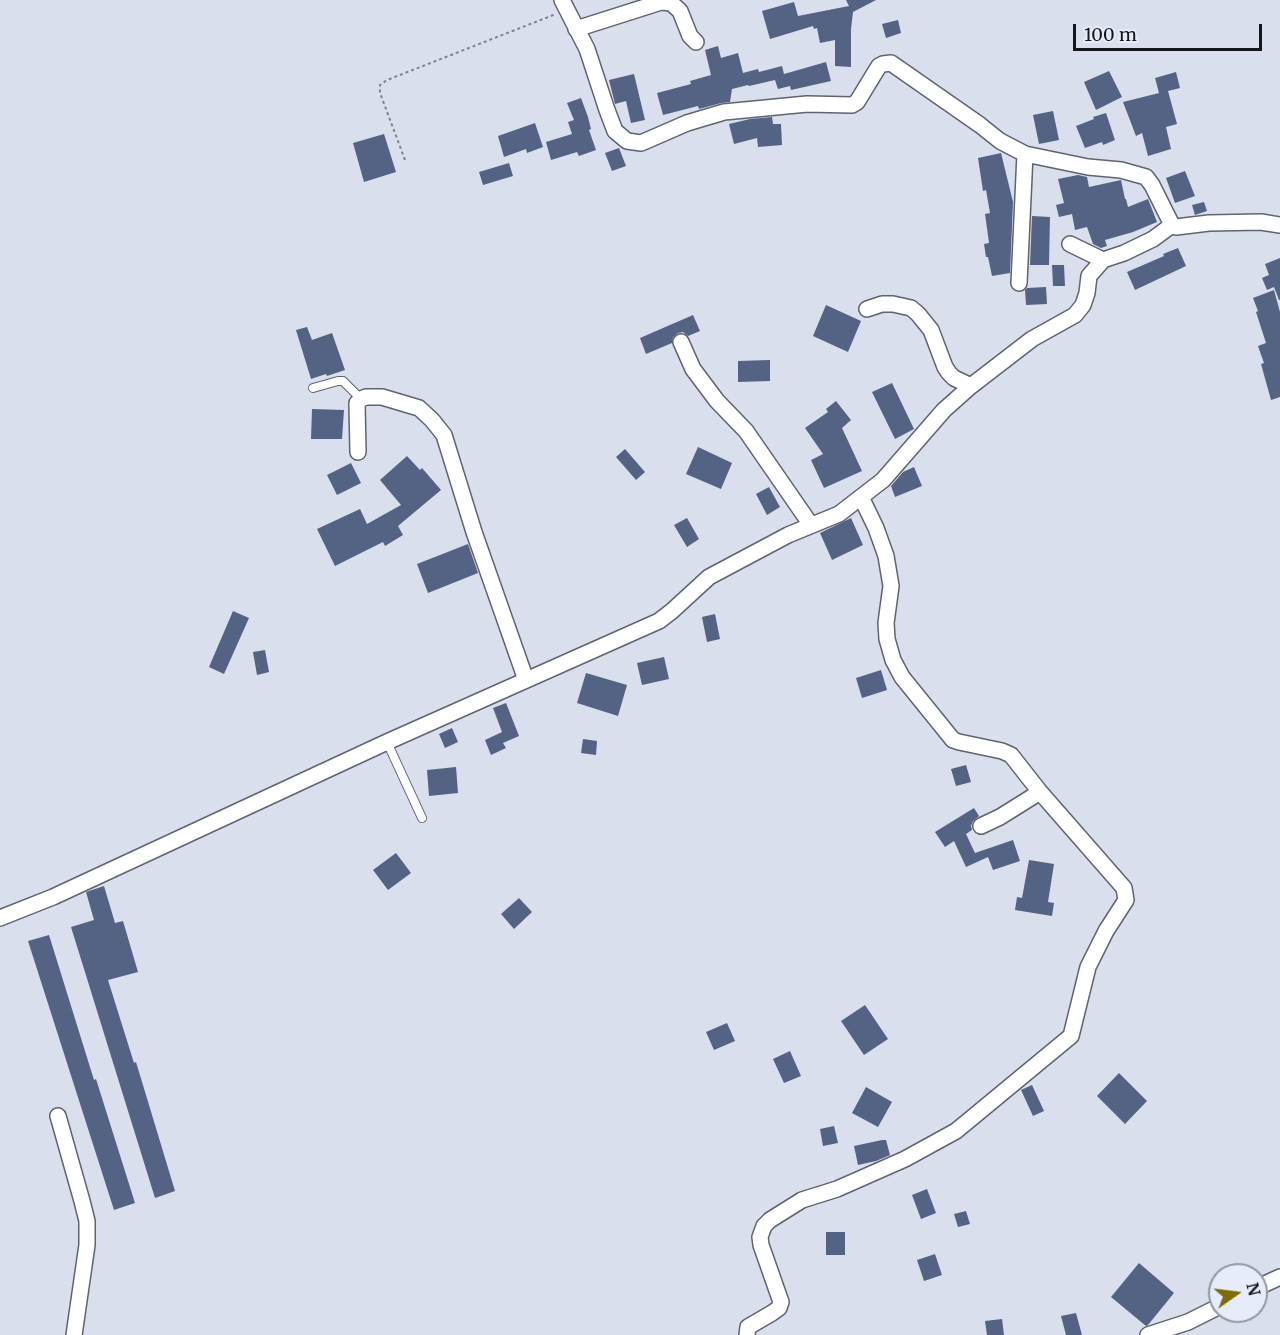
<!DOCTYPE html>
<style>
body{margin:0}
#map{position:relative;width:1280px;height:1335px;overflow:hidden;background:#d9dfec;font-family:Merriweather,serif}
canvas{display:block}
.north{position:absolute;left:1208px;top:1263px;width:60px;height:60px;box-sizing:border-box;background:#e6ecf9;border:2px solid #9297a1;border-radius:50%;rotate:76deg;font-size:16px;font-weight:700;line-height:24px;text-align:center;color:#15171c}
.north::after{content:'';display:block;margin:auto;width:21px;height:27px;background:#7d6d08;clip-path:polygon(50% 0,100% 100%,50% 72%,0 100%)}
.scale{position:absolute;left:1073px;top:24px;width:189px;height:27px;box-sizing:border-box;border:3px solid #15171c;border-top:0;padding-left:8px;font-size:18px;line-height:21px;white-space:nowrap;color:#15171c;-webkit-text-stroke:4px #e6ecf9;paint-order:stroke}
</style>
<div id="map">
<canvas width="1280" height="1335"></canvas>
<div class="north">N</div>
<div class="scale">100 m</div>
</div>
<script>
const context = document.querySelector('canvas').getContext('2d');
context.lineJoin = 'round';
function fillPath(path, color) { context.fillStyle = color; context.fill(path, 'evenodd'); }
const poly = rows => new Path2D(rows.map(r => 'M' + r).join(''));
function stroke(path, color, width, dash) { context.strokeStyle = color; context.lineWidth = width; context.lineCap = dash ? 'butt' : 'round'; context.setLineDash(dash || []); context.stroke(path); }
const building = poly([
 [846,0,876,0,853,12,851,29,851,67,835,66,835,40,820,43,817,28,814,29,813,26,770,39,762,11,794,2,798,16,849,6],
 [898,20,901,33,886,38,882,24],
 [718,46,721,58,738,53,743,73,758,69,759,72,782,66,784,74,826,62,831,81,791,90,790,86,778,89,775,80,749,86,748,85,732,89,730,102,721,103,699,109,698,106,663,115,657,93,691,84,690,81,711,75,705,50],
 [1109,71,1122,97,1096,110,1084,82],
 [1176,72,1180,88,1168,91,1177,124,1166,127,1171,149,1148,156,1142,133,1136,136,1123,102,1159,93,1155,78],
 [634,74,645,120,631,123,626,101,615,104,609,80],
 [581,98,588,117,591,129,589,130,596,150,579,156,577,152,551,160,546,142,572,134,568,122,574,120,567,103],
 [1053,111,1059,140,1039,144,1033,115],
 [1106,113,1115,140,1103,145,1102,142,1085,148,1076,126,1094,119,1093,117],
 [772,117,773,124,781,124,782,145,758,147,757,138,734,144,729,124,750,119],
 [535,123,543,147,527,153,526,149,504,157,498,136],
 [384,134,396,172,364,182,353,143],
 [619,148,626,166,612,171,605,153],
 [1001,153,1013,202,1010,273,992,276,988,257,986,257,984,244,989,243,985,214,990,213,986,190,983,191,978,158],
 [509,163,513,176,483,185,479,172],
 [1185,171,1195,196,1175,203,1166,178],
 [1078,175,1087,177,1089,187,1121,180,1125,199,1126,199,1128,207,1148,199,1157,222,1133,232,1105,240,1107,246,1101,248,1093,244,1087,227,1075,230,1072,214,1059,217,1056,205,1064,203,1058,179],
 [1204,202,1207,211,1195,215,1192,205],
 [1032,216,1050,217,1049,265,1030,265],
 [1178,248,1186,266,1135,290,1127,272,1164,256,1163,254],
 [1280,258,1280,300,1279,300,1274,287,1267,290,1262,278,1269,275,1265,264],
 [1052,265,1064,265,1065,286,1053,286],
 [1046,287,1047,304,1026,305,1025,290,1027,288],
 [1274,290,1280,312,1280,397,1271,400,1261,364,1264,363,1258,346,1266,343,1256,312,1258,311,1253,298],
 [826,305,861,321,848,352,813,336],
 [693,315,700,331,688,336,683,332,678,333,673,337,672,343,646,354,640,338],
 [307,327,312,340,332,333,345,370,327,376,326,374,311,379,296,330],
 [770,360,770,381,738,382,738,361],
 [892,383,914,429,895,439,872,392],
 [836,401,851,420,842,428,862,471,824,488,811,460,823,454,805,428,828,412,826,409],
 [312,409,344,410,342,439,311,439],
 [698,447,732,463,721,489,686,474],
 [625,449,645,472,636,480,616,457],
 [407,456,420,470,422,468,441,490,398,526,403,535,385,546,383,542,335,566,317,529,360,509,367,524,401,505,380,480],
 [351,463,361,483,337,495,327,475],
 [914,467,922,486,895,497,891,486,903,472],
 [769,487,780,507,767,515,756,494],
 [687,518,699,539,687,547,674,525],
 [851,518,863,545,832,560,820,533],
 [468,544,478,573,428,593,417,564],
 [233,611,249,618,224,674,209,667],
 [715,614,720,639,707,642,702,617],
 [265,650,269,672,257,675,253,652],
 [664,657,669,679,642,685,637,663],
 [881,670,887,690,862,698,856,678],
 [586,673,627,685,618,716,577,703],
 [506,703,519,736,503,743,506,748,491,755,485,740,502,732,493,708],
 [452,728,458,742,445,748,439,734],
 [583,739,597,741,596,755,581,753],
 [966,765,971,782,956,786,951,769],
 [456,767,458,793,429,796,427,770],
 [974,808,979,816,973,821,971,826,972,830,966,834,975,853,1013,840,1020,861,993,870,988,857,966,867,954,841,945,847,935,832],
 [396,853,411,873,388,890,373,870],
 [1029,860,1054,864,1048,902,1054,903,1052,916,1015,910,1017,897,1022,898],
 [104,886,115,923,123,921,138,972,108,980,134,1063,136,1062,175,1191,155,1198,71,927,94,920,86,892],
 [519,898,532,912,514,929,501,914],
 [49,935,94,1080,96,1079,135,1203,114,1210,28,941],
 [865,1005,888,1039,864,1055,841,1021],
 [727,1023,735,1041,714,1050,706,1032],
 [790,1051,801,1076,784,1083,773,1059],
 [1119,1073,1147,1101,1125,1124,1097,1096],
 [1032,1085,1044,1111,1033,1116,1021,1090],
 [866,1087,892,1102,878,1127,852,1113],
 [834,1126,838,1143,823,1146,820,1129],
 [882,1140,886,1140,890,1155,876,1161,858,1165,854,1146],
 [927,1189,936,1213,921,1219,912,1195],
 [966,1211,970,1224,958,1227,954,1214],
 [826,1232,845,1232,845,1255,826,1255],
 [935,1254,942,1275,924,1281,917,1260],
 [1139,1263,1174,1293,1148,1325,1146,1326,1111,1297],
 [1076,1313,1082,1335,1066,1335,1061,1316],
 [1002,1319,1004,1335,987,1335,985,1321]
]);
const path = poly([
 [405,160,380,93,380,85,387,80,556,14]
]);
const service = poly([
 [313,388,338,381,343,381,361,399],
 [387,742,422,818]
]);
const minor = poly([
 [562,0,587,49,607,110,615,131,627,141,641,143,687,123,724,112,807,104,852,105,857,102,879,66,883,64,891,63,980,125,1000,141,1025,154,1088,167,1121,170,1146,177,1152,185,1172,225,1176,227,1209,223,1261,222,1280,225],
 [576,29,661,2,671,3,680,11,690,36,696,42],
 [1070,244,1103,260,1124,253,1153,239,1172,225],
 [1019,283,1025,154],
 [867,309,882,304,893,304,911,308,918,314,931,330,945,367,949,373,954,378,971,386],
 [681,342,693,369,717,401,746,431,811,525],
 [358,452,357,403,361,399,366,397,382,397,419,408,432,420,444,435,474,532,526,680],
 [981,826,1000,817,1040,792],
 [0,918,53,897,387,742,659,621,672,611,709,577,788,535,839,514,883,480,944,410,971,386,1032,339,1075,315,1083,305,1087,293,1089,276,1103,260],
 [58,1116,82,1201,87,1221,87,1245,74,1335],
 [1256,1288,1280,1277],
 [747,1335,748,1327,772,1313,779,1308,781,1302,761,1245,760,1237,764,1226,770,1220,802,1200,837,1189,905,1159,956,1131,1071,1036,1088,967,1106,931,1126,900,1124,888,1040,792,1011,755,1002,751,959,742,953,740,902,677,893,660,887,639,886,623,891,586,886,556,876,528,861,497],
 [1148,1335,1188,1322,1220,1306]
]);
fillPath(building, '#546283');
stroke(service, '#5f646f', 10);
stroke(minor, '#5f646f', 18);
stroke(path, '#7f838c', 2, [3, 3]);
stroke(service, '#fff', 8);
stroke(minor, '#fff', 15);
</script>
